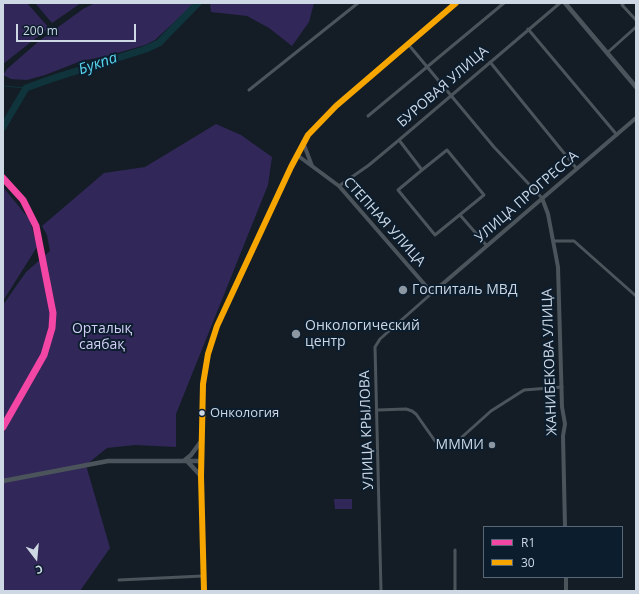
<!DOCTYPE html>
<meta charset="utf-8">
<style>
body{margin:0}
#map{position:relative;width:639px;height:594px;overflow:hidden;background:#141d26;font-family:"Open Sans",sans-serif}
canvas{display:block}
.frame{position:absolute;inset:0;border:4px solid #cdd8e4;pointer-events:none}
.legend{position:absolute;left:483px;top:526px;width:140px;height:52px;box-sizing:border-box;background:#0c1d2e;border:1px solid #596877;margin:0;padding:5px 7px;list-style:none;font-size:12px;color:#cdd8e4}
.legend li{display:flex;align-items:center;gap:8px;height:20px}
.legend b{width:20px;border:1px solid #596877}
.north{position:absolute;left:16px;top:538px;width:40px;height:40px;-webkit-text-stroke:3px #0c1d2e;paint-order:stroke;rotate:164deg;font-size:11px;font-weight:700;line-height:16px;text-align:center;color:#cdd8e4}
.north::after{content:'';display:block;margin:auto;width:14px;height:18px;background:#cdd8e4;clip-path:polygon(50% 0,100% 100%,50% 72%,0 100%)}
.scale{position:absolute;left:16px;top:24px;width:120px;height:18px;box-sizing:border-box;border:2px solid #cdd8e4;border-top:0;padding-left:5px;font-size:12px;line-height:14px;white-space:nowrap;color:#cdd8e4;-webkit-text-stroke:3px #0c1d2e;paint-order:stroke}
</style>
<div id="map">
<canvas width="639" height="594"></canvas>
<div class="frame"></div>
<ul class="legend">
<li><b style="height:5px;background:#f346a5"></b>R1</li>
<li><b style="height:5px;background:#f7a600"></b>30</li>
</ul>
<div class="north">С</div>
<div class="scale">200 m</div>
</div>
<script>
const context = document.querySelector('canvas').getContext('2d');
context.lineJoin = 'round';
function fillPath(path, color) { context.fillStyle = color; context.fill(path, 'evenodd'); }
const poly = rows => new Path2D(rows.map(r => 'M' + r).join(''));
function stroke(path, color, width, dash) { context.strokeStyle = color; context.lineWidth = width; context.lineCap = dash ? 'butt' : 'round'; context.setLineDash(dash || []); context.stroke(path); }
function drawText(font, color, halo, rows, align = 'center') {
  context.font = font + ' "Open Sans",sans-serif'; context.lineWidth = 4; context.setLineDash([]); context.textBaseline = 'middle'; context.strokeStyle = halo; context.fillStyle = color; for (const [text, x, y, turn = 0] of rows) {
    context.save(); context.translate(x, y); context.rotate((+turn || 0) * Math.PI / 180); context.textAlign = isNaN(turn) ? turn : align; if (halo) context.strokeText(text, 0, 0); context.fillText(text, 0, 0); context.restore();
  }
}
const green = poly([
 [3,3,27,3,49,28,3,64],
 [35,3,81,3,52,23],
 [95,3,195,3,155,40,145,45,107,56,81,61,45,75,27,80,11,79,3,75,7,69,39,41,83,9],
 [210,3,314,3,309,22,292,46,269,28,247,16,211,12],
 [216,124,241,135,272,157,268,185,176,414,176,447,135,445,107,448,86,465,110,548,80,591,3,591,3,305,26,272,50,251,47,235,42,226,104,173,145,167],
 [3,187,30,220,37,247,3,301],
 [334,499,352,499,352,509,335,509]
]);
const stream = poly([
 [3,86,26,88]
]);
const river = poly([
 [3,127,26,88,51,79,146,49,159,43,198,3]
]);
const minor = poly([
 [624,3,622,5,636,20],
 [528,29,617,135],
 [408,44,494,147,542,198],
 [607,53,636,27],
 [490,62,577,169],
 [249,90,358,3],
 [368,116,504,3],
 [399,140,422,170,398,190,435,235,484,195,447,150,422,170],
 [339,186,369,165,399,140,560,3],
 [460,215,487,246],
 [554,241,574,241,636,296],
 [378,410,406,409,412,411,416,414,435,441],
 [462,437,491,411,524,390,562,387],
 [119,580,203,576],
 [381,591,375,347,380,339,432,293],
 [455,591,455,550]
]);
const tertiary = poly([
 [303,142,312,166],
 [297,155,339,186,432,293,636,118],
 [542,198,548,214,558,267,562,407,565,424,563,436,565,527],
 [566,577,566,591]
]);
const secondary = poly([
 [565,3,636,87],
 [185,460,191,455,202,440],
 [186,460,201,476],
 [3,481,108,461,202,461],
 [204,591,201,476,203,384,208,354,217,326,291,167,308,135,336,106,456,3]
]);
const bus1 = poly([
 [204,591,201,476,203,384,208,354,217,326,291,167,308,135,336,106,456,3]
]);
const rail1 = poly([
 [3,178,23,200,36,226,53,313,52,328,44,355,3,427]
]);
const markers = [
 [403,290,5,"#8c97a2"],
 [296,334,5,"#8c97a2"],
 [202,413,3.5,"#cdd8e4"],
 [492,445,4,"#8c97a2"]
];
const busNames = [
 ["Онкология",210,413]
];
const streetNames = [
 ["БУРОВАЯ УЛИЦА",443,87,-41],
 ["УЛИЦА ПРОГРЕССА",527,197,-41],
 ["СТЕПНАЯ УЛИЦА",384,222,48],
 ["ЖАНИБЕКОВА УЛИЦА",550,362,-92],
 ["УЛИЦА КРЫЛОВА",367,430,-92]
];
const poiNames = [
 ["Госпиталь МВД",412,290],
 ["Онкологический",305,326],
 ["центр",305,342],
 ["МММИ",484,445,"right"]
];
const parkNames = [
 ["Орталық",102,329],
 ["саябақ",102,345]
];
const waterNames = [
 ["Букпа",98,64,-19]
];
fillPath(green, '#312758');
stroke(stream, '#0f343c', 1);
stroke(river, '#0f343c', 7);
stroke(minor, '#4c545b', 3);
stroke(tertiary, '#4c545b', 4);
stroke(secondary, '#4c545b', 4.5);
stroke(bus1, '#f7a600', 6);
stroke(rail1, '#f346a5', 7);
for (const [x, y, r, color] of markers) { const dot = new Path2D(); dot.arc(x, y, r, 0, 2 * Math.PI); context.fillStyle = color; context.fill(dot); stroke(dot, '#0c1d2e', 1.5); }
drawText('13px', '#cdd8e4', '#0c1d2e', busNames, 'left');
drawText('14px', '#cdd8e4', '#0c1d2e', streetNames);
drawText('14px', '#cdd8e4', '#0c1d2e', poiNames, 'left');
drawText('14px', '#d3cef7', '#0c1d2e', parkNames);
drawText('italic 15px', '#57d4ec', '#0c1d2e', waterNames);
</script>
